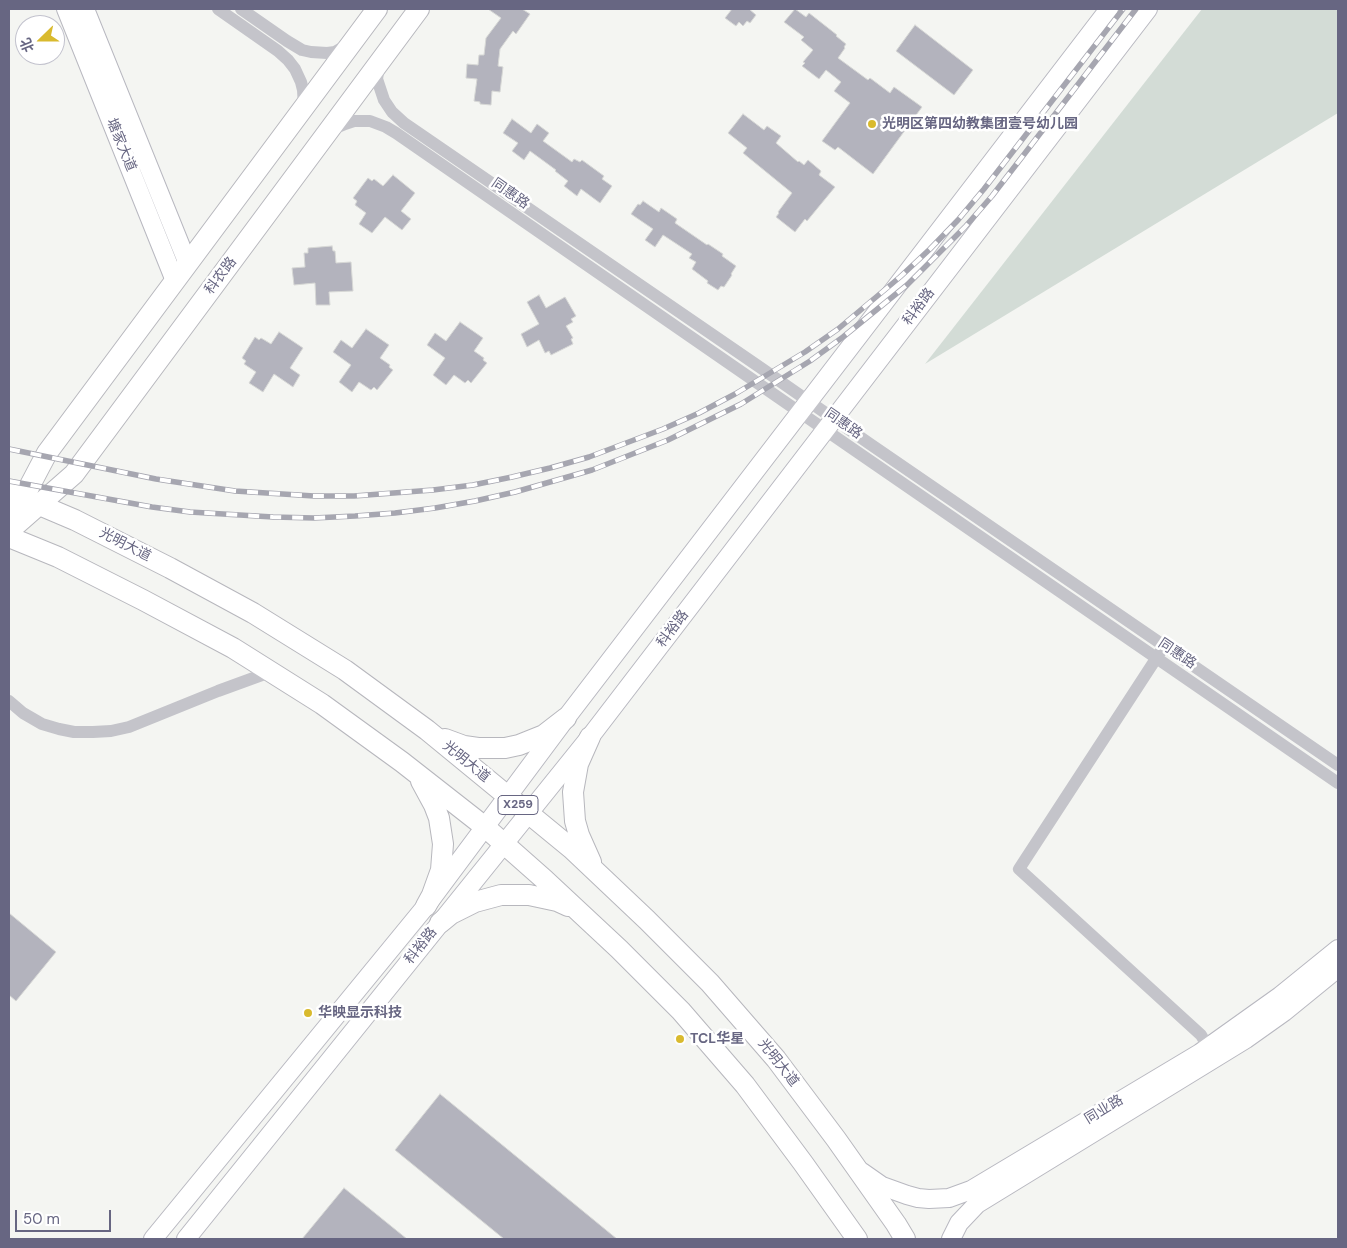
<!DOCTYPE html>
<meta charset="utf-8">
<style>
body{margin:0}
#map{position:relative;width:1347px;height:1248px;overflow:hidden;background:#f4f5f2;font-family:"DM Sans","Noto Sans SC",sans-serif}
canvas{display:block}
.frame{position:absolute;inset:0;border:10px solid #676682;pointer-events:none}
.north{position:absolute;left:15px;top:15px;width:50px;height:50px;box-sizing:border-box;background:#fff;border:1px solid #c2c2cd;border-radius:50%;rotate:248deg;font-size:14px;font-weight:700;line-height:20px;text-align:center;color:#676682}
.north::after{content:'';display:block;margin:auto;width:18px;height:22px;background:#d9ba2e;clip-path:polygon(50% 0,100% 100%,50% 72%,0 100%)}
.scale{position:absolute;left:15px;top:1210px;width:96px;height:22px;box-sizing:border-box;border:2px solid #676682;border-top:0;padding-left:6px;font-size:15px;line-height:18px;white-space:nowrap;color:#676682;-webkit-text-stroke:4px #fff;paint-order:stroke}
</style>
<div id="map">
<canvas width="1347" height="1248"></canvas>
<div class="frame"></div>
<div class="north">北</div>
<div class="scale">50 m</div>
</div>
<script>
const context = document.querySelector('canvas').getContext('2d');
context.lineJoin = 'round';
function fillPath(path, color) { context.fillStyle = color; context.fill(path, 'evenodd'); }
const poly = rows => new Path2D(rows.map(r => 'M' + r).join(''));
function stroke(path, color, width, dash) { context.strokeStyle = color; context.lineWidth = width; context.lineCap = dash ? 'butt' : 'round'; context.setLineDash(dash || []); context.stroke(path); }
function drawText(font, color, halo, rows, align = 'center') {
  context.font = font + ' "DM Sans","Noto Sans SC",sans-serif'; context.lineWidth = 5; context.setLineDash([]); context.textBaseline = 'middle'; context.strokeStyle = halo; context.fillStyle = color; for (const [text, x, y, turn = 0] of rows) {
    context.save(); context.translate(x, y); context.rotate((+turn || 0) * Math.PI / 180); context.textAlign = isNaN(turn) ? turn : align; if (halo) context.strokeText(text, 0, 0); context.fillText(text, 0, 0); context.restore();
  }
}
const green = poly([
 [1202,9,1338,9,1338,113,925,364]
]);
const building = poly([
 [488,9,522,9,530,14,516,34,513,31,500,49,498,66,503,67,500,92,492,91,491,105,480,104,480,102,474,101,477,79,466,78,467,64,478,65,479,55,484,55,486,38,501,18,488,9],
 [732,9,749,9,756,15,750,23,747,21,743,26,739,22,736,26,725,18,732,9],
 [795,9,806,17,809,13,837,35,836,36,846,44,844,47,845,48,838,58,868,80,870,78,890,93,894,87,922,107,873,174,838,147,835,150,822,141,850,103,834,91,841,82,826,70,819,79,802,66,805,63,803,62,813,50,801,40,804,37,784,22,795,9],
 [915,25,973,70,954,95,896,51,915,25],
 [743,114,764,130,767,126,781,136,776,143,798,162,799,161,804,165,808,160,821,171,819,175,835,187,807,221,805,219,795,232,776,217,779,213,778,212,792,193,743,153,747,148,728,133,743,114],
 [512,119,531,133,537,124,549,133,543,141,572,162,574,159,580,162,582,160,604,176,602,179,612,186,600,203,581,189,577,196,564,186,568,181,555,171,556,170,530,151,524,160,512,151,518,143,503,133,512,119],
 [393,175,415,193,401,211,411,219,402,230,385,217,372,233,359,224,366,213,355,205,357,201,353,198,368,178,372,181,374,179,383,186,393,175],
 [643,201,659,212,661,208,677,219,675,223,707,245,708,244,723,254,722,256,736,266,731,274,732,275,724,287,721,286,718,290,707,283,708,281,692,269,696,262,689,258,692,254,663,235,655,247,645,240,653,229,631,214,638,204,640,205,643,201],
 [332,246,333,251,335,251,336,263,351,262,353,291,329,292,330,305,316,305,315,283,294,285,292,268,305,267,304,253,308,253,308,248,332,246],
 [539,295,546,308,565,297,576,316,571,319,573,322,566,326,573,338,571,339,573,344,551,355,549,351,545,353,539,340,527,347,521,334,539,324,527,302,539,295],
 [460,322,483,338,474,351,484,358,483,360,487,363,471,383,468,380,465,383,454,375,446,385,433,375,445,358,427,345,435,333,446,341,460,322],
 [366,329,389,345,380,358,390,365,389,367,393,370,377,390,374,387,371,390,359,382,352,392,339,382,351,365,333,352,341,340,352,348,366,329],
 [279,332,303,348,290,368,300,375,293,387,274,374,263,392,249,383,256,372,244,364,246,361,242,358,255,337,259,340,261,338,271,344,279,332],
 [9,913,56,952,16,1001,9,995,9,913],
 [440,1094,617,1239,504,1239,395,1150,440,1094],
 [344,1188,407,1239,302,1239,344,1188]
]);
const street = poly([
 [218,9,278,51,288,60,295,69,301,82,303,90,304,107],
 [241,9,287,41,302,50,311,52,327,53,335,52,347,45],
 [379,66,377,79,384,100,392,112,404,123,761,368,870,444,1338,765],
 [331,130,345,124,354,121,370,121,386,127,396,133,850,447,1338,783],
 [1161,651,1019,869,1201,1035,1208,1047],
 [9,701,23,713,42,724,59,729,74,732,93,732,111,731,129,727,218,691,270,672]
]);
const secondary = poly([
 [66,9,175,281],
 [85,9,188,264],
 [862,1172,882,1186,907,1195,918,1198,929,1199,949,1198,971,1190,1200,1053,1280,996,1338,949],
 [153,1239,426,906,566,718,1109,9],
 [186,1239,590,737,1148,9],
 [951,1239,959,1223,977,1204,1246,1039,1284,1012,1338,968]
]);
const primary = poly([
 [9,492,75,520,170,568,253,613,345,670,427,730,572,849,647,920,710,983,776,1059,836,1139,896,1224,905,1239],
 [17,510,47,453,377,9],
 [9,531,74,474,419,9],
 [9,537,58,557,143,600,233,648,322,704,402,762,485,827,545,880,619,949,681,1011,745,1085,803,1163,857,1239],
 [590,737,578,764,573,792,575,821,579,835,591,862],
 [445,739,464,746,478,748,505,748,519,745,544,735,566,718],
 [421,781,434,805,439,818,443,844,441,870,432,895,426,906],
 [440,923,451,914,475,902,501,895,529,895,557,901,568,906]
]);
const rail = poly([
 [9,449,156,479,235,491,314,496,354,496,433,490,473,485,512,477,550,468,589,457,663,429,699,413,735,394,805,352,838,329,900,277,930,249,958,220,984,189,1123,9],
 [9,481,152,507,190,512,273,517,314,518,355,516,395,513,435,508,475,501,515,492,592,470,668,440,741,404,810,361,843,337,907,285,965,227,992,196,1136,9]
]);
const markers = [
 [872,124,5,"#d9ba2e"],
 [308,1013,5,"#d9ba2e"],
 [680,1039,5,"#d9ba2e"]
];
const shields = [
 [518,805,40]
];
const shieldNames = [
 ["X259",518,805]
];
const poiNames = [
 ["光明区第四幼教集团壹号幼儿园",882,124],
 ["华映显示科技",318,1013],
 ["TCL华星",690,1039]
];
const streetNames = [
 ["塘家大道",121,145,68],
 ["同惠路",510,194,35],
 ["科农路",221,276,-53],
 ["科裕路",919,307,-53],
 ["同惠路",843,424,35],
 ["光明大道",125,545,27],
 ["科裕路",673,629,-53],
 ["同惠路",1177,654,34],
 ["光明大道",466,762,39],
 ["科裕路",421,946,-51],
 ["光明大道",778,1063,52],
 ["同业路",1104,1110,-31]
];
fillPath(green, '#d3dcd6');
fillPath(building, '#b3b3bd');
stroke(building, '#d6d7d5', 1);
stroke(secondary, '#b8b8c0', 20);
stroke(primary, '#b7b7bd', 22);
stroke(street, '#c4c4ca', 12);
stroke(secondary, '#fff', 18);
stroke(primary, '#fff', 20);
stroke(rail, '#a6a6b0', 5.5);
stroke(rail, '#fff', 4, [11]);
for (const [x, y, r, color] of markers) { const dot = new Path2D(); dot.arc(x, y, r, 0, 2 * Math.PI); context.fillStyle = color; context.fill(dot); stroke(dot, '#fff', 2); }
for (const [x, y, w] of shields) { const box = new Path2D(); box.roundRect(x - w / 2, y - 9.5, w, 19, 4); context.fillStyle = '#fff'; context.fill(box); stroke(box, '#676682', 1); }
drawText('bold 12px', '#676682', null, shieldNames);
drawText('bold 14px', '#676682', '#fff', poiNames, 'left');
drawText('14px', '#676682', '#fff', streetNames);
</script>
